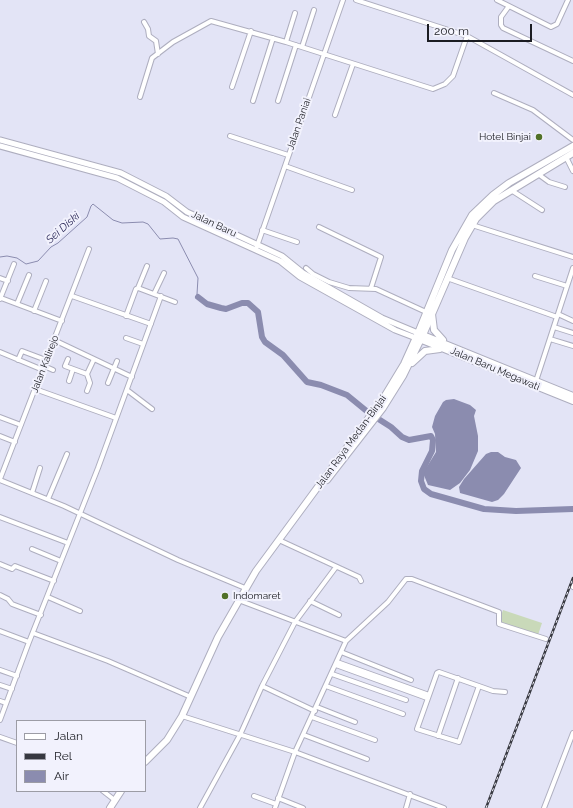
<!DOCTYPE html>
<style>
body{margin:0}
#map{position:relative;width:573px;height:808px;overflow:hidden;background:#e3e4f6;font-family:Raleway,sans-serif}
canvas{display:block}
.legend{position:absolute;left:16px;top:720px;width:130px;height:72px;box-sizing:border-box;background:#f2f2fd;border:1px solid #9c9ca5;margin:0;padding:5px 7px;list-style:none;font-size:12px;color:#1b1c22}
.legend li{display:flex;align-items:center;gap:8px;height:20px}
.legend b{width:20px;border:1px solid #9c9ca5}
.scale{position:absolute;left:427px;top:24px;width:105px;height:18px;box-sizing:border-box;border:2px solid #1b1c22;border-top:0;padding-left:5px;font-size:12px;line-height:14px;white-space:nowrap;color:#1b1c22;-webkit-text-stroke:3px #f2f2fd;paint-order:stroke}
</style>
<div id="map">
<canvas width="573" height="808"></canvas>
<ul class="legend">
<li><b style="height:5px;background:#fff"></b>Jalan</li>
<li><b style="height:5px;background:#373840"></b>Rel</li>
<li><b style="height:11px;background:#8b8caf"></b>Air</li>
</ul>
<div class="scale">200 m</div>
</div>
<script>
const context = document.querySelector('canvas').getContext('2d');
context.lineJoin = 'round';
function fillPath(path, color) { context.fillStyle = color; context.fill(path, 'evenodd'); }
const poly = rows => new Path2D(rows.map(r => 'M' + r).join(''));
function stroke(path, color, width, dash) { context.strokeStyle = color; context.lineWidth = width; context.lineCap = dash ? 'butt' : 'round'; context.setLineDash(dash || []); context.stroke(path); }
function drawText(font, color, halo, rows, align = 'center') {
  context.font = font + ' Raleway,sans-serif'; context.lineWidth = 4; context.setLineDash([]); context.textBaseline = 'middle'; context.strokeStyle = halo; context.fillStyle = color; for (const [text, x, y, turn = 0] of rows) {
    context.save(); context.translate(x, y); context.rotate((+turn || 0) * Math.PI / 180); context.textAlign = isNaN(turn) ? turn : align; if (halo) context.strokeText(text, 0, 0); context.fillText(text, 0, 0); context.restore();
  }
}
const green = poly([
 [503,610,542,623,538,635,499,622]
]);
const water = poly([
 [454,399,470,405,476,410,474,416,478,436,478,451,470,470,460,483,450,490,428,485,423,473,436,452,435,434,432,427,435,416,443,402,446,400],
 [491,452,498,452,505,457,516,460,521,468,504,494,498,500,492,502,460,493,459,487,464,479,486,454]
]);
const stream = poly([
 [0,257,7,256,17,258,26,264,38,261,51,247,58,243,87,217,91,206,93,204,113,220,122,223,143,222,148,224,160,239,173,238,178,239,198,278,197,294,198,297]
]);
const river = poly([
 [198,297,207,304,221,308,226,309,242,303,248,303,258,312,262,337,265,342,283,355,307,382,321,385,347,395,369,413,391,427,402,437,409,440,431,436,433,440,432,451,422,471,421,481,424,489,431,494,484,509,516,511,573,509]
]);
const minor = poly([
 [356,0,467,36,573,95],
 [497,0,551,27,557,24,568,0],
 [509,6,501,17,501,25,503,28,573,61],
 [144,22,148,29,149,36,156,41,158,54],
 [286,42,295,13],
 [302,47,314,10],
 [232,87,251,31],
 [494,93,533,110,573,140],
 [140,97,152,58,173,42,211,21,286,42,433,89,445,84,453,76,467,36],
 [253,101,273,38],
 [278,101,296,45],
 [335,115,353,64],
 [230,136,288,155],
 [566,157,573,171],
 [285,166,352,190],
 [538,174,549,182,565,187],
 [511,190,542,210],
 [472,225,573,257],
 [319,227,381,257,371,288],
 [262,230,297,242],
 [256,249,343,0],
 [306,268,313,274,329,282,349,288,376,289,426,312],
 [535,276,567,286],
 [0,278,8,281],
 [447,278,557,317],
 [138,288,175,302],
 [154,294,164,273],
 [72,296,151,324],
 [1,298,62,321],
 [0,299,14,264],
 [17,304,29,275],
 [34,311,46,281],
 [558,314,573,321],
 [126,316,136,289,138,288,147,266],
 [554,327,573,333],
 [126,338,143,344],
 [550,339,573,346],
 [54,340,132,377],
 [0,352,43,370],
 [68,359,65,366,87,374],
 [18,360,22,351,46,360],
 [44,366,53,370],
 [69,381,73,369],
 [536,381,573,268],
 [108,383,117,361],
 [35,389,116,418],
 [127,390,152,409],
 [87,391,90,383,87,374,94,359],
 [0,417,21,425],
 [0,436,15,442],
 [0,479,89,249],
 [0,480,64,506,178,560,245,588],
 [32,493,40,468],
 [48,499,67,454],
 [0,517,68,543],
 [281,541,359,577,361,581],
 [32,549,61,561],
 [0,564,12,569,15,566,54,581],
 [572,586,573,587],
 [0,595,8,599,12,604,41,615],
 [48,597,80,611],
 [241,601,346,641],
 [310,601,339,615],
 [0,631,29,642],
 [33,633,108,661,191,697],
 [341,652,411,680],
 [337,662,429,695],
 [336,665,427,698],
 [0,670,17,676],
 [332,674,406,700],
 [0,685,12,689],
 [262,686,315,711],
 [326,686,403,714],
 [479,686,459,742,417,729,437,673,439,672,493,691,505,692],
 [0,701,6,703],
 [317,707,355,722],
 [182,716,295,752,444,808],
 [312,717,375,740],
 [0,720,29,642,98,468,161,296],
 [304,735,367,759],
 [438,736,458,678],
 [0,737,17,743],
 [103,791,112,798],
 [254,796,276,804],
 [278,798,303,808],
 [200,808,240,735,262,686,295,622,336,567],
 [275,808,295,752,346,641,388,602,406,579,412,579,499,612,499,624,546,639],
 [406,808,410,794],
 [544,808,573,733]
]);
const tertiary = poly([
 [0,140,121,173,166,196,187,212,282,256,303,273,382,318,418,333],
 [0,146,117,178,164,202,183,217,280,261,300,277,395,330,416,338]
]);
const primary = poly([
 [418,333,452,250,472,215,493,195,509,183,573,146],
 [423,335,465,238,476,219,494,201,573,153]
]);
const trunk = poly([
 [432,314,434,330,443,340],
 [417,338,573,401],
 [412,363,425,351,440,349],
 [327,480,383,408,403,376,423,335],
 [145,762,167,740,182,716,218,637,256,571,384,397,404,364,418,333,573,396],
 [110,808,121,791]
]);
const rail = poly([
 [486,808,573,578]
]);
const markers = [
 [539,137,4,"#517127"],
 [225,596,4,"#517127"]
];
const streetNames = [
 ["Jalan Paniai",299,124,-71],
 ["Jalan Baru",214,224,25],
 ["Jalan Kalirejo",45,364,-69],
 ["Jalan Baru Megawati",495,369,23],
 ["Jalan Raya Medan-Binjai",351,442,-54]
];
const poiNames = [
 ["Hotel Binjai",531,137],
 ["Indomaret",233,596,"left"]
];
const waterNames = [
 ["Sei Diski",63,228,-42]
];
fillPath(green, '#c9d9b9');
fillPath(water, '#8b8caf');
stroke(stream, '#8b8caf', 1);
stroke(river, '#8b8caf', 6);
stroke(minor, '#aeaebf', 6);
stroke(tertiary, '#aeaebf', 7);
stroke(primary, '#aeaebf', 8);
stroke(trunk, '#aeaebf', 8);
stroke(minor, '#fff', 4);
stroke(tertiary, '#fff', 5);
stroke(primary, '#fff', 6);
stroke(trunk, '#fff', 6);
stroke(rail, '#373840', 2.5);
stroke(rail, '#f2f2fd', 1, [3]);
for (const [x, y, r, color] of markers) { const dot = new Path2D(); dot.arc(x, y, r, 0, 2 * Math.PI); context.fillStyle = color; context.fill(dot); stroke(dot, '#f2f2fd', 1.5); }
drawText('10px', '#1b1c22', '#f2f2fd', streetNames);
drawText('10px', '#1b1c22', '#f2f2fd', poiNames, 'right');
drawText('italic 11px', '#2e2b5a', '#f2f2fd', waterNames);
</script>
